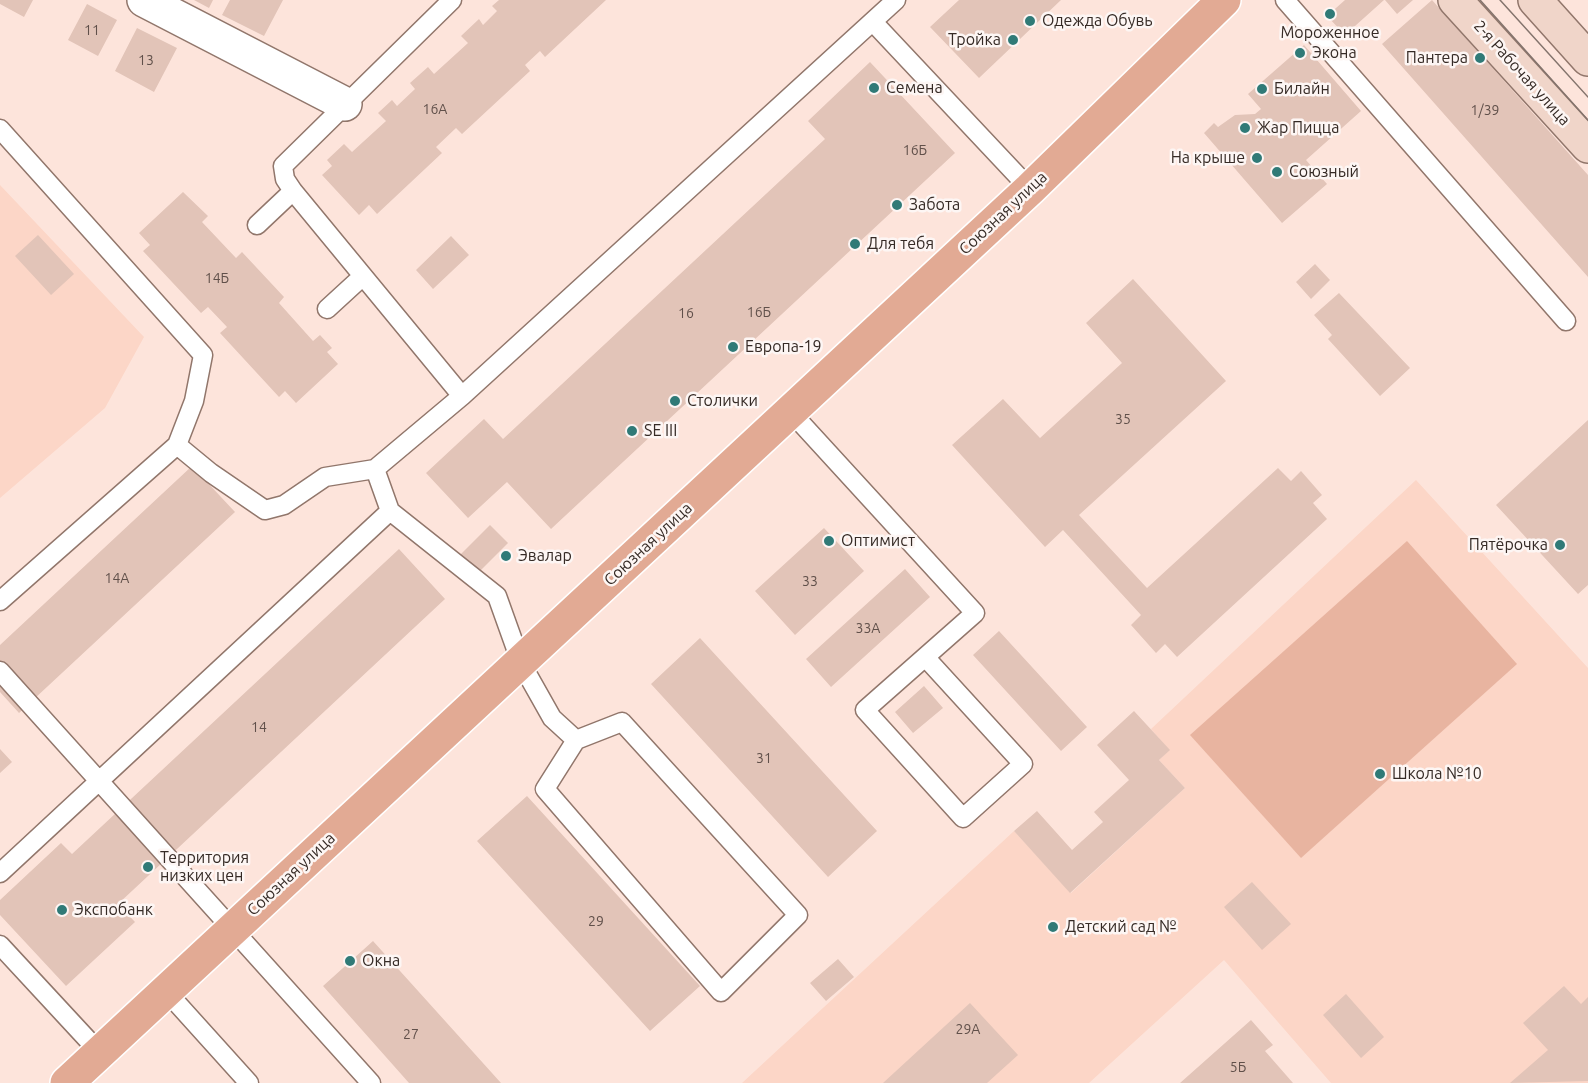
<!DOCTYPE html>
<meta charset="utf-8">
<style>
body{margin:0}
canvas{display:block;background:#fde4db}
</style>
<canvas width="1588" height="1083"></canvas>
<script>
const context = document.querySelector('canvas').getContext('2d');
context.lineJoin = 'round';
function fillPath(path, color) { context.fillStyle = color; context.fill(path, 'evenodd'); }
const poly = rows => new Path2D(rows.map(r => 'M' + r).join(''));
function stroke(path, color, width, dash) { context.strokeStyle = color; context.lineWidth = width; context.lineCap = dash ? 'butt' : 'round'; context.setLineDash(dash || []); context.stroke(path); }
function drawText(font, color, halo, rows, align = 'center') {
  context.font = font + ' Ubuntu,sans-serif'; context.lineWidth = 5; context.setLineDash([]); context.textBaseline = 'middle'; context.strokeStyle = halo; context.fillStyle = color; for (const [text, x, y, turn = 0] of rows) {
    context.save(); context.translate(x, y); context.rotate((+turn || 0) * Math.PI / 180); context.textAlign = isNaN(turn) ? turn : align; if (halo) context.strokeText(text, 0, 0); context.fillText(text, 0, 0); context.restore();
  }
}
const built = poly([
 [0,185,144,337,105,408,0,498],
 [1416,480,1588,668,1588,1083,1331,1083,1224,960,1089,1083,742,1083,1014,831,1071,893,1185,788,1159,760,1169,750,1151,729]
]);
const green = poly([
 [1407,541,1517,664,1301,858,1190,735]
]);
const building = poly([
 [0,0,33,0,24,17,0,4],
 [194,0,213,0,209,8],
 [230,0,283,0,264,36,222,15],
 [499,0,606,0,545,57,540,51,525,65,530,71,462,134,456,128,436,147,442,153,377,214,369,205,359,215,322,175,332,166,327,160,344,144,352,152,386,121,378,113,392,100,397,106,415,89,410,83,428,67,434,74,468,43,461,36,479,19,483,25,497,11,492,6],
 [959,0,1061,0,979,78,930,27],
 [1345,0,1384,0,1345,35,1327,16],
 [1385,0,1413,0,1397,14],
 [1432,0,1588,175,1588,277,1382,44],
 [87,4,117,20,98,56,68,40],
 [137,28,177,48,154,92,115,71],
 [1304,45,1361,111,1306,160,1327,184,1282,223,1204,133,1214,123,1218,127,1235,115,1255,114,1261,109,1248,94],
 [870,62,955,153,551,529,507,482,468,518,426,473,484,419,503,439,825,139,808,121],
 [183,192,208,216,202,222,236,258,242,252,284,297,279,303,313,341,320,335,332,348,327,352,338,364,296,403,285,391,279,397,220,333,227,327,208,307,201,313,143,251,150,245,139,233],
 [38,235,74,274,51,295,15,256],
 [451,236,469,255,433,289,416,270],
 [1315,264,1330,280,1311,299,1296,282],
 [1133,279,1226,381,1079,515,1147,588,1278,468,1291,481,1301,471,1322,495,1313,503,1327,519,1177,657,1165,644,1156,653,1131,625,1141,615,1063,530,1045,547,952,445,1003,399,1040,438,1122,363,1086,323],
 [1339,293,1410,368,1380,396,1328,339,1332,335,1314,315],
 [1588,420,1588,585,1578,594,1496,505],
 [192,466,235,512,19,713,0,692,0,645],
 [490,525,508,543,478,573,460,555],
 [824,528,864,571,795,635,755,591],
 [399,549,445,599,118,904,135,922,66,986,0,915,0,900,61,843,72,854],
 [905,569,930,597,831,687,806,659],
 [999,631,1087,727,1061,751,973,655],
 [700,638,877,831,828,877,651,684],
 [924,686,943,708,913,733,895,712],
 [1134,711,1170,750,1159,760,1185,788,1070,893,1014,831,1037,811,1072,850,1103,822,1094,812,1129,780,1097,745],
 [0,749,12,762,0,773],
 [527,796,700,986,650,1031,477,841],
 [1252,882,1291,924,1262,950,1224,907],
 [373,941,501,1083,409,1083,323,986],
 [838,959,854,977,826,1001,810,983],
 [1564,986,1581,1004,1588,997,1588,1081,1510,1083,1548,1050,1523,1023],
 [1346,994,1384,1037,1361,1058,1323,1015],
 [970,1003,1018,1055,987,1083,883,1083],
 [1251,1020,1273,1045,1265,1051,1293,1083,1180,1083]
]);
const lane = poly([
 [452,0,283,166,285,179,293,191,462,396],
 [1285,0,1566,321],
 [873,22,1030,189],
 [0,129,203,355,194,401,177,445,0,601],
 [257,225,293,191],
 [327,309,363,276],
 [790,411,975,613,865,710,963,818,1023,764,926,658],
 [177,445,211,473,265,510,284,505,325,477,375,469],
 [390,511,375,469,462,396,896,0],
 [0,671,371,1083],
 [622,722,798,915,721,992,545,789,576,740,622,722],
 [0,873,390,511,497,596,521,663,552,718,576,740],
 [0,945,100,1053],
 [166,991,249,1083]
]);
const street = poly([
 [144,0,345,104]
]);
const secondary = poly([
 [1455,0,1588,146],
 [1535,0,1588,59]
]);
const primary = poly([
 [67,1083,1030,189,1224,0]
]);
const tram = poly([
 [1480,0,1588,120],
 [1500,0,1588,97]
]);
const markers = [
 [1330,14,6,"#307a77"],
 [1030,21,6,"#307a77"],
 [1013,40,6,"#307a77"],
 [1300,53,6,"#307a77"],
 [1480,58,6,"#307a77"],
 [874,88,6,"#307a77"],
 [1262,89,6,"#307a77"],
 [1245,128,6,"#307a77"],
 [1257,158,6,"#307a77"],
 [1277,172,6,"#307a77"],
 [897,205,6,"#307a77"],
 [855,244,6,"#307a77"],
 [733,347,6,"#307a77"],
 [675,401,6,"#307a77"],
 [632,431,6,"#307a77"],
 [829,541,6,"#307a77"],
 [1560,545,6,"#307a77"],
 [506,556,6,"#307a77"],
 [1380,774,6,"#307a77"],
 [148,867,6,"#307a77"],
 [62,910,6,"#307a77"],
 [1053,927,6,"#307a77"],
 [350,961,6,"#307a77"]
];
const numberNames = [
 ["11",92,30],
 ["13",146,60],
 ["16А",435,109],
 ["1/39",1485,110],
 ["16Б",915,150],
 ["14Б",217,278],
 ["16Б",759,312],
 ["16",686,313],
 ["35",1123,419],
 ["14А",117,578],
 ["33",810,581],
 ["33А",868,628],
 ["14",259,727],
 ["31",764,758],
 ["29",596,921],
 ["29А",968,1029],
 ["27",411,1034],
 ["5Б",1238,1067]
];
const poiNames = [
 ["Одежда Обувь",1042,21],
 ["Мороженное",1330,33,"center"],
 ["Тройка",1001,40,"right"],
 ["Экона",1312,53],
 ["Пантера",1468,58,"right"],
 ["Семена",886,88],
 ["Билайн",1274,89],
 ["Жар Пицца",1257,128],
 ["На крыше",1245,158,"right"],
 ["Союзный",1289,172],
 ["Забота",909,205],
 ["Для тебя",867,244],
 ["Европа-19",745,347],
 ["Столички",687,401],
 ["SE III",644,431],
 ["Оптимист",841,541],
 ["Пятёрочка",1548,545,"right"],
 ["Эвалар",518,556],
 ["Школа №10",1392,774],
 ["Территория",160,858],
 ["низких цен",160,876],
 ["Экспобанк",74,910],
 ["Детский сад №",1065,927],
 ["Окна",362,961]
];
const streetNames = [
 ["2-я Рабочая улица",1522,73,48],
 ["Союзная улица",1003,213,-43],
 ["Союзная улица",648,544,-43],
 ["Союзная улица",291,874,-43]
];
fillPath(built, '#fcd6c7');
fillPath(green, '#e8b4a0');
fillPath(building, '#e2c4b8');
stroke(lane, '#91766b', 21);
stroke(street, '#91766b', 36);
stroke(secondary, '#91766b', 36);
stroke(primary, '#fff', 36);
stroke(lane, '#fff', 18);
stroke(street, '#fff', 33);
stroke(secondary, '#f0d5c9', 33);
stroke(primary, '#e2aa94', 33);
stroke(tram, '#84746d', 1.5);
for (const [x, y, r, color] of markers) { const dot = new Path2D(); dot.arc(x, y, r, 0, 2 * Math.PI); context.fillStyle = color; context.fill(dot); stroke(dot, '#fdf6f4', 2); }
drawText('14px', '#60504a', null, numberNames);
drawText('16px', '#352a25', '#fdf6f4', poiNames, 'left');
drawText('16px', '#352a25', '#fdf6f4', streetNames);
</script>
